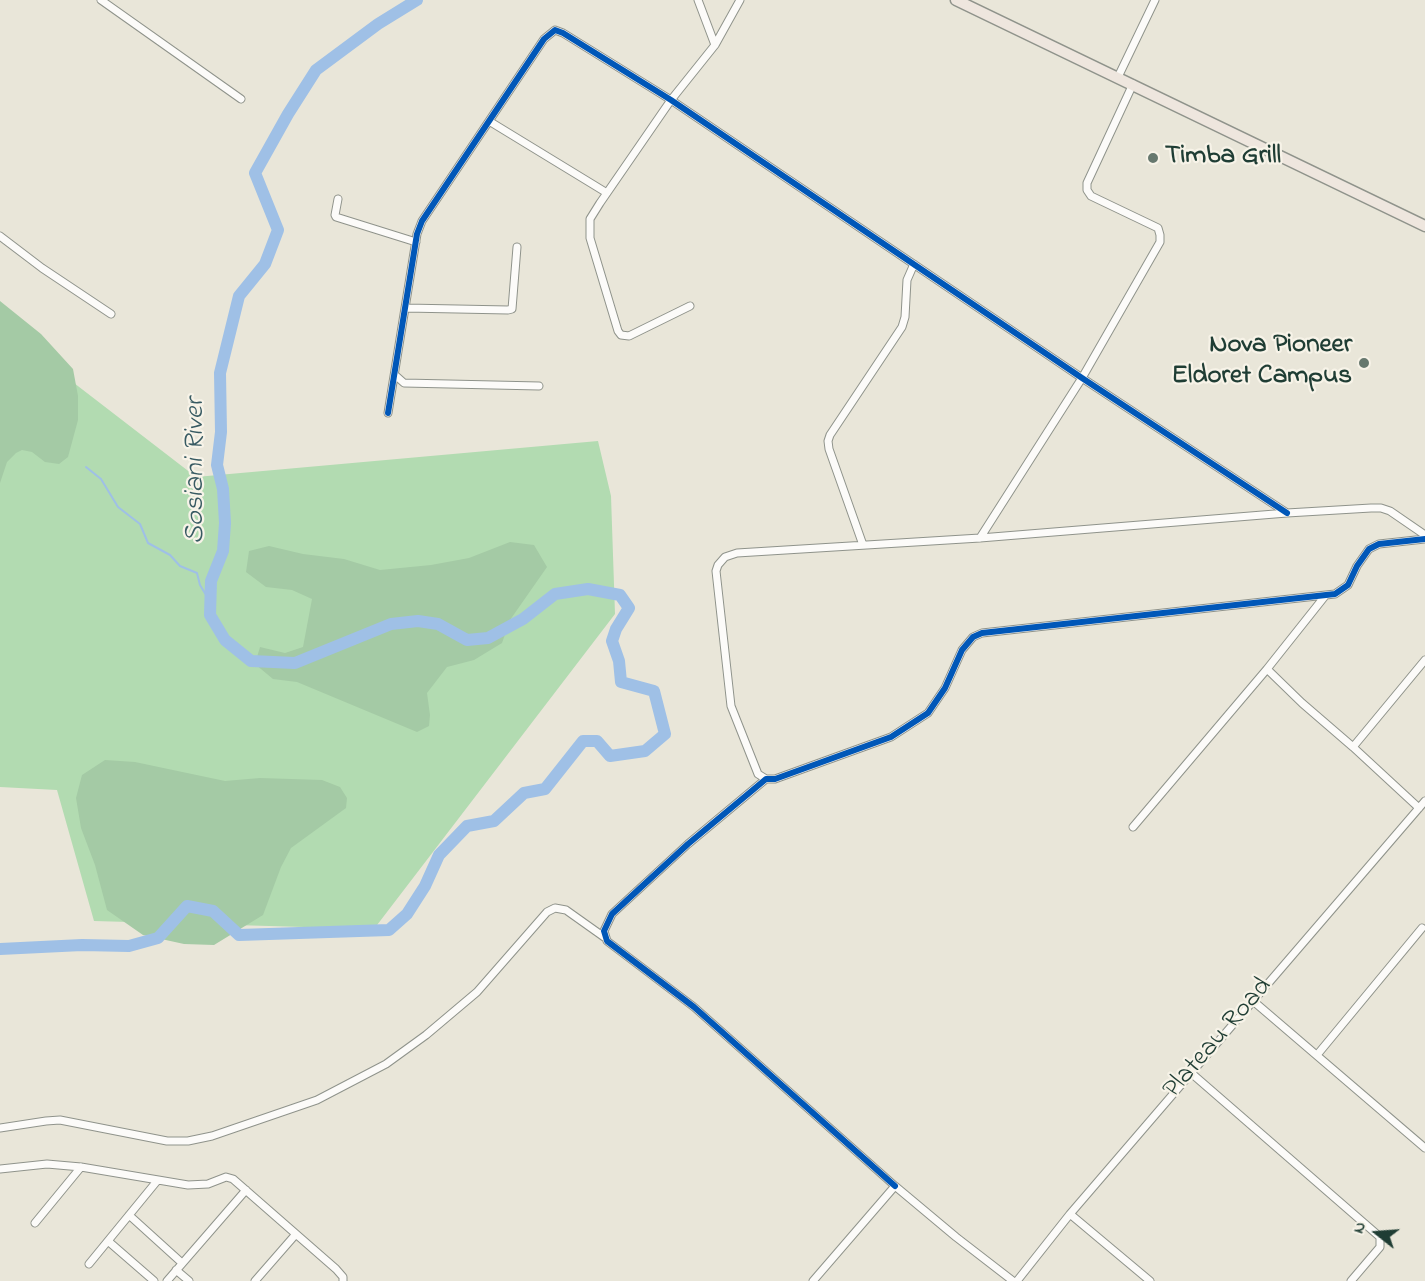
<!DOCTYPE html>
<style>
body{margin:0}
#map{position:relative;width:1425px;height:1281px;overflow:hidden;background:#e9e6d9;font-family:"Indie Flower",sans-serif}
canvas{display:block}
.north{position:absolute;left:1347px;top:1203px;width:60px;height:60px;-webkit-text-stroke:4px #f7f3e8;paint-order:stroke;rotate:287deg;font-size:16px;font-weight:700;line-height:24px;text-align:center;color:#1f3d34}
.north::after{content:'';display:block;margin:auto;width:21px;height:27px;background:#1f3d34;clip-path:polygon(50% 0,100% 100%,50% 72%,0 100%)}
</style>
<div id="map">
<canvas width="1425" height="1281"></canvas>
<div class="north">N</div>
</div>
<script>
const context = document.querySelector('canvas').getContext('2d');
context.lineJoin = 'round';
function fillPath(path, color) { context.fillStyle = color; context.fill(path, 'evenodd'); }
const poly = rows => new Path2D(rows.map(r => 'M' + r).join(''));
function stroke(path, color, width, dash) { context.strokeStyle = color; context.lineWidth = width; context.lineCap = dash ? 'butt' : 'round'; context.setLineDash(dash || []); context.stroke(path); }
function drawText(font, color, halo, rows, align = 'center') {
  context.font = font + ' "Indie Flower",sans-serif'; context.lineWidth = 4.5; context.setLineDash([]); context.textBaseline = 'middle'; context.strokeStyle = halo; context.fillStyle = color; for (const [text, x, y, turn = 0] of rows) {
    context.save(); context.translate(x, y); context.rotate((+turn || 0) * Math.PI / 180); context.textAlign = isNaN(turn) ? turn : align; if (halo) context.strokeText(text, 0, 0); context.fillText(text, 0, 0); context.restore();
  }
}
const green = poly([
 [0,326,196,477,598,441,611,496,615,614,374,929,94,921,57,790,0,787]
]);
const forest = poly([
 [0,301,41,334,73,369,78,396,78,420,68,457,59,464,45,462,32,452,22,450,16,453,7,462,0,483],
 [510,542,534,545,547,567,510,620,502,643,474,660,447,667,427,693,430,715,429,726,417,732,297,682,273,679,255,664,260,647,285,653,303,647,312,599,292,590,266,587,246,572,249,551,269,546,303,554,344,559,380,570,431,565,469,558],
 [105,760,135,762,225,781,260,778,322,780,340,787,347,798,346,808,291,848,281,867,263,915,214,945,184,944,143,935,107,910,95,865,81,828,76,798,82,775]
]);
const stream = poly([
 [86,467,101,479,118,507,140,524,148,543,170,555,180,566,197,573,200,585,206,595,210,597]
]);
const river = poly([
 [0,949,82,945,129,946,158,938,187,906,213,911,239,935,389,930,407,914,425,886,439,855,467,826,494,821,524,793,545,789,583,741,597,741,610,756,645,751,665,734,654,691,621,682,619,661,612,641,616,629,629,608,620,595,588,589,555,594,523,619,488,638,467,640,438,624,418,621,391,624,295,663,251,661,225,640,210,615,211,581,223,551,225,523,223,489,217,465,221,432,220,373,239,296,265,264,278,230,255,173,288,114,316,70,378,24,417,0]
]);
const minor = poly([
 [101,0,241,99],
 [698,0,715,45],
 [1118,77,1155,0],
 [489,121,607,193],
 [338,199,335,215,336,217,416,242],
 [0,236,42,268,111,314],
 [690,306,629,336,621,335,618,331,590,238,590,219,600,203,671,100,715,45,740,0],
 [406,308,508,310,512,309,517,247],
 [395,375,404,383,539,386],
 [388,413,417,234,422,221,544,39,555,30,563,33,671,100,1082,378,1287,513],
 [980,538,1082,378,1160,242,1160,235,1158,228,1091,196,1087,190,1087,183,1133,84],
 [863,545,829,449,828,441,830,435,902,327,905,317,907,280,914,264],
 [1325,596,1267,669,1302,703,1353,747],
 [766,779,758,774,731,706,716,571,718,565,725,557,737,553,980,538,1287,513,1371,508,1381,508,1390,511,1425,535],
 [1419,808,1353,747,1425,660],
 [1133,827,1267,669],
 [1252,1000,1425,1148],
 [1317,1055,1422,928],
 [1190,1072,1380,1237,1380,1247,1351,1281],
 [0,1128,46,1121,60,1120,167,1141,188,1141,212,1136,317,1100,386,1064,426,1035,477,992,547,912,555,908,566,910,604,937],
 [0,1169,47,1164,81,1167,188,1185,208,1184,226,1177,233,1179,336,1269,343,1277,343,1281],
 [895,1186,694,1007,607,941,604,931,612,914,688,844,766,779,775,779,891,737,928,713,945,688,962,650,973,637,982,633,1335,594,1348,585,1357,566,1369,549,1379,544,1425,539],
 [1070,1214,1150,1281],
 [129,1215,182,1263],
 [35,1223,81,1167],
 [108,1241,154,1281],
 [89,1264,157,1181],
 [176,1270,189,1281],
 [167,1281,246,1190],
 [255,1281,296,1234],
 [813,1281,895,1186,956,1237,1013,1281],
 [1017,1281,1070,1214,1425,801]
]);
const highway = poly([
 [956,0,1425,226]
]);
const cycleway = poly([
 [388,413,417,234,422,221,544,39,555,30,563,33,671,100,1082,378,1287,513],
 [895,1186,694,1007,607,941,604,931,612,914,688,844,766,779,775,779,891,737,928,713,945,688,962,650,973,637,982,633,1335,594,1348,585,1357,566,1369,549,1379,544,1425,539]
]);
const markers = [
 [1153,158,6,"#66786e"],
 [1364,363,6,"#66786e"]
];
const poiNames = [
 ["Timba Grill",1165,158],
 ["Nova Pioneer",1352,347,"right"],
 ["Eldoret Campus",1352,378,"right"]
];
const streetNames = [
 ["Plateau Road",1219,1039,-49]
];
const waterNames = [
 ["Sosiani River",197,471,-90]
];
fillPath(green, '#b2dbb1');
fillPath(forest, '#a4caa5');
stroke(stream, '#9fc0e6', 2);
stroke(river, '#9fc0e6', 12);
stroke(minor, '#8f938b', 9);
stroke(highway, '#8f938b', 13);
stroke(minor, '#fcfbf9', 7);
stroke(highway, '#eee6de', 10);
stroke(cycleway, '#0057b8', 6);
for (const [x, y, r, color] of markers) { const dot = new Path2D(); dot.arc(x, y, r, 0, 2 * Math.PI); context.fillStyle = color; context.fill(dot); stroke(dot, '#f7f3e8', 2); }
drawText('bold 27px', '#1f3d34', '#f7f3e8', poiNames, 'left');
drawText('27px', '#1f3d34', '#f7f3e8', streetNames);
drawText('italic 28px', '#375a62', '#f7f3e8', waterNames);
</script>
